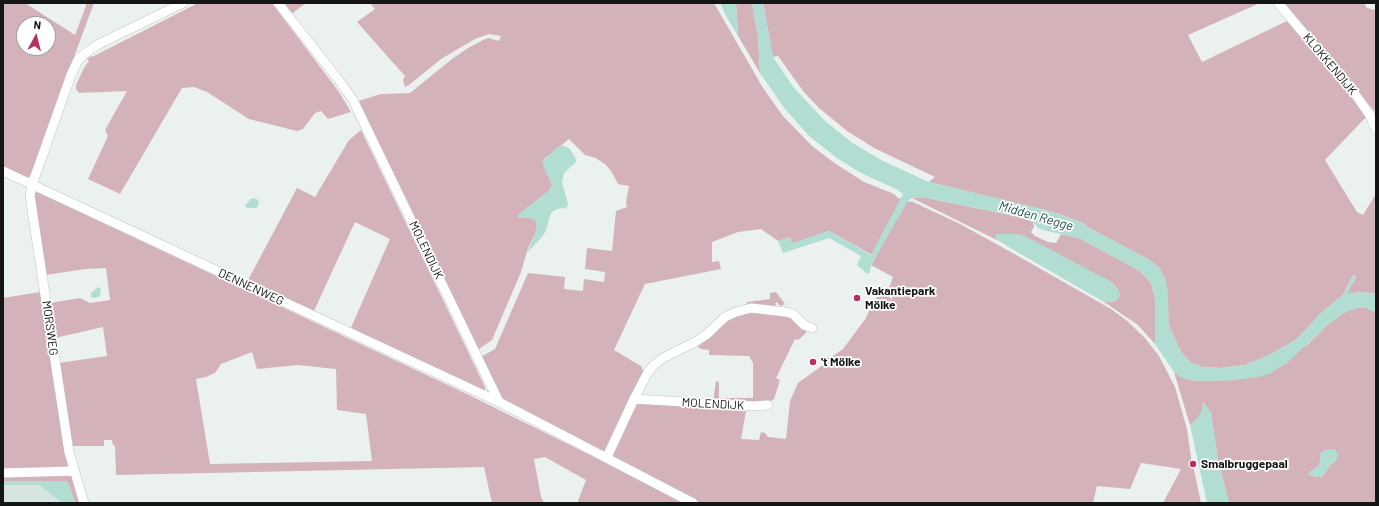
<!DOCTYPE html>
<meta charset="utf-8">
<style>
body{margin:0}
#map{position:relative;width:1379px;height:506px;overflow:hidden;background:#ebf1ef;font-family:Barlow,sans-serif}
canvas{display:block}
.frame{position:absolute;inset:0;border:4px solid #131615;pointer-events:none}
.north{position:absolute;left:16px;top:16px;width:40px;height:40px;box-sizing:border-box;background:#fff;border:1px solid #a1a2a1;border-radius:50%;rotate:7deg;font-size:11px;font-weight:700;line-height:16px;text-align:center;color:#131615}
.north::after{content:'';display:block;margin:auto;width:14px;height:18px;background:#ba2e66;clip-path:polygon(50% 0,100% 100%,50% 72%,0 100%)}
</style>
<div id="map">
<canvas width="1379" height="506"></canvas>
<div class="frame"></div>
<div class="north">N</div>
</div>
<script>
const context = document.querySelector('canvas').getContext('2d');
context.lineJoin = 'round';
function fillPath(path, color) { context.fillStyle = color; context.fill(path, 'evenodd'); }
const poly = rows => new Path2D(rows.map(r => 'M' + r).join(''));
function stroke(path, color, width, dash) { context.strokeStyle = color; context.lineWidth = width; context.lineCap = dash ? 'butt' : 'round'; context.setLineDash(dash || []); context.stroke(path); }
function drawText(font, color, halo, rows, align = 'center') {
  context.font = font + ' Barlow,sans-serif'; context.lineWidth = 3.5; context.setLineDash([]); context.textBaseline = 'middle'; context.strokeStyle = halo; context.fillStyle = color; for (const [text, x, y, turn = 0] of rows) {
    context.save(); context.translate(x, y); context.rotate((+turn || 0) * Math.PI / 180); context.textAlign = isNaN(turn) ? turn : align; if (halo) context.strokeText(text, 0, 0); context.fillText(text, 0, 0); context.restore();
  }
}
const built = poly([
 [65,484,71,503,3,503,3,485]
]);
const green = poly([
 [3,3,25,3,75,35,87,3,94,3,31,173,29,177,26,179,3,168],
 [24,24,48,24,48,48,24,48],
 [198,3,272,3,339,92,351,112,328,119,321,111,315,113,303,129,297,131,249,119,207,92,194,87,182,88,120,194,88,179,108,136,105,130,127,91,79,93,76,89,76,85,84,68,89,61,87,59,91,56,92,57],
 [280,3,306,3,290,15],
 [370,3,714,3,763,88,783,116,812,146,833,162,864,182,894,194,898,198,910,202,911,201,960,224,1018,256,1111,309,1126,320,1145,338,1159,356,1175,387,1187,429,1192,464,1193,465,1201,503,1163,503,1181,469,1141,463,1130,489,1097,486,1093,503,701,503,613,457,612,455,635,403,649,401,704,408,746,411,741,439,759,440,761,432,765,433,768,437,786,439,790,401,798,383,827,362,826,358,833,356,843,349,866,318,873,302,881,292,887,294,892,300,892,296,888,291,893,277,871,265,876,257,829,231,792,244,790,237,778,241,761,229,738,232,712,242,712,262,719,261,721,269,645,284,614,350,641,366,644,373,607,451,601,451,500,398,479,358,495,349,528,273,565,277,564,289,583,291,584,279,604,282,605,272,585,269,587,248,612,251,616,211,627,207,626,202,629,186,618,184,611,171,606,165,596,158,585,155,569,139,544,159,543,165,552,184,550,190,518,215,519,218,530,218,536,220,537,228,535,234,528,248,521,272,492,340,476,351,355,102,381,94,410,93,452,59,468,48,485,39,489,38,499,41,501,36,489,34,475,39,441,59,409,85,405,87,403,80,405,76,357,22,375,9],
 [736,3,752,3,758,36,760,73,738,36],
 [763,3,1260,3,1188,35,1202,62,1287,21,1368,115,1325,160,1357,212,1363,215,1376,194,1376,294,1362,292,1346,294,1356,277,1353,275,1343,295,1322,312,1298,338,1289,344,1265,357,1245,365,1221,368,1203,367,1191,363,1181,352,1169,326,1165,279,1159,267,1146,258,1091,229,1083,223,1053,212,929,182,935,177,874,148,847,131,819,108,803,91,778,56,773,57],
 [1281,3,1364,3,1367,8,1376,10,1376,113],
 [361,130,485,387,485,394,350,330,390,239,355,222,313,313,247,282,297,188,315,197,349,140],
 [35,191,469,395,596,458,683,503,579,503,578,501,586,480,545,457,534,459,541,497,544,503,492,503,484,467,116,475,115,446,113,445,112,440,104,440,104,446,72,446,59,363,107,356,103,327,55,338,50,303,80,298,90,303,110,300,106,268,86,269,45,275,34,196],
 [252,352,257,369,298,365,336,369,337,410,366,414,372,461,210,464,196,379,206,377,215,373,221,364],
 [922,197,1019,217,1033,222,1034,227,1031,232,1035,236,1048,242,1056,243,1061,234,1079,238,1140,271,1151,283,1155,298,1155,344,1138,325,1104,302,1115,302,1120,294,1117,288,1110,281,996,239,1001,242,912,198],
 [40,292,68,466,64,469,3,470,3,298],
 [776,292,785,304,780,306,777,302,775,303,777,308,742,308,748,302,770,299,770,293],
 [1357,308,1366,308,1376,312,1376,503,1229,503,1218,460,1211,413,1203,402,1202,412,1196,421,1190,425,1174,372,1181,377,1194,381,1237,380,1307,345,1327,325,1345,312],
 [1336,461,1331,464,1322,477,1316,477,1308,474,1320,465],
 [745,311,786,313,805,328,806,333,798,340,795,339,776,378,780,380,774,399,771,401,762,404,713,402,716,381,719,382,719,398,753,398,753,363,749,356,709,355,709,350,701,349,698,347,707,336,726,320],
 [3,474,71,475,74,477,81,503,75,503,68,483,66,481,3,481]
]);
const water = poly([
 [720,3,736,3,738,36,726,16],
 [752,3,763,3,773,57,794,88,826,122,854,144,883,161,929,182,1053,212,1083,223,1091,229,1146,258,1159,267,1165,279,1168,291,1169,326,1181,352,1191,363,1203,367,1221,368,1245,365,1265,357,1289,344,1298,338,1322,312,1343,295,1353,275,1356,276,1347,294,1362,292,1376,294,1376,312,1366,308,1357,308,1345,312,1327,325,1287,363,1269,374,1258,377,1237,380,1194,381,1181,377,1174,372,1155,344,1155,298,1151,283,1140,271,1079,238,1042,230,1038,228,1033,222,1019,217,922,197,912,198,908,201,871,265,870,272,867,274,857,265,861,256,829,238,783,253,778,241,790,237,792,243,829,231,871,255,903,194,896,189,859,172,837,158,809,136,785,109,760,73,758,36],
 [561,145,569,148,576,159,576,162,564,173,562,182,568,204,567,207,565,208,557,209,551,213,546,230,542,237,527,253,535,234,537,223,534,219,530,218,518,218,518,215,550,190,552,184,543,165,542,162,554,150],
 [252,198,257,199,259,202,258,206,256,208,247,208,245,205],
 [997,234,1017,234,1023,235,1110,281,1117,288,1120,294,1119,298,1115,302,1104,302,1012,249,996,239,995,236],
 [98,287,101,289,100,296,95,298,91,297,91,293],
 [1203,402,1211,413,1218,460,1229,503,1207,503,1190,425,1201,414],
 [1328,449,1335,449,1338,455,1336,461,1331,464,1322,477,1316,477,1308,474,1319,465,1321,452],
 [3,481,66,481,68,483,75,503,63,503,39,485,3,485]
]);
const minor = poly([
 [278,3,338,79,353,100,499,402],
 [1278,3,1355,94,1369,114,1376,129],
 [3,171,499,402,693,503],
 [634,399,754,406,768,405],
 [607,457,634,399,648,372,654,365,663,358,695,342,706,335,725,317,736,312,751,308,786,312,793,314,804,325,812,328],
 [3,473,74,471],
 [84,503,69,452,30,196,32,185,71,75,78,60,84,54,97,45,183,3]
]);
const markers = [
 [857,298,4,"#ba2e66"],
 [813,362,4,"#ba2e66"],
 [1193,464,4,"#ba2e66"]
];
const streetNames = [
 ["KLOKKENDIJK",1330,64,50],
 ["MOLENDIJK",426,250,64],
 ["DENNENWEG",251,287,25],
 ["MORSWEG",50,328,82],
 ["MOLENDIJK",713,404,3]
];
const poiNames = [
 ["Vakantiepark",865,291],
 ["Mölke",865,305],
 ["'t Mölke",821,362],
 ["Smalbruggepaal",1201,464]
];
const waterNames = [
 ["Midden Regge",1036,216,16]
];
fillPath(built, '#d6e5e1');
fillPath(green, '#d4b2ba');
fillPath(water, '#b2ddd3');
stroke(minor, '#c0c6c5', 10);
stroke(minor, '#fff', 9);
for (const [x, y, r, color] of markers) { const dot = new Path2D(); dot.arc(x, y, r, 0, 2 * Math.PI); context.fillStyle = color; context.fill(dot); stroke(dot, '#fff', 1.5); }
drawText('12px', '#131615', '#fff', streetNames);
drawText('bold 12px', '#131615', '#fff', poiNames, 'left');
drawText('italic 13px', '#195349', '#fff', waterNames);
</script>
